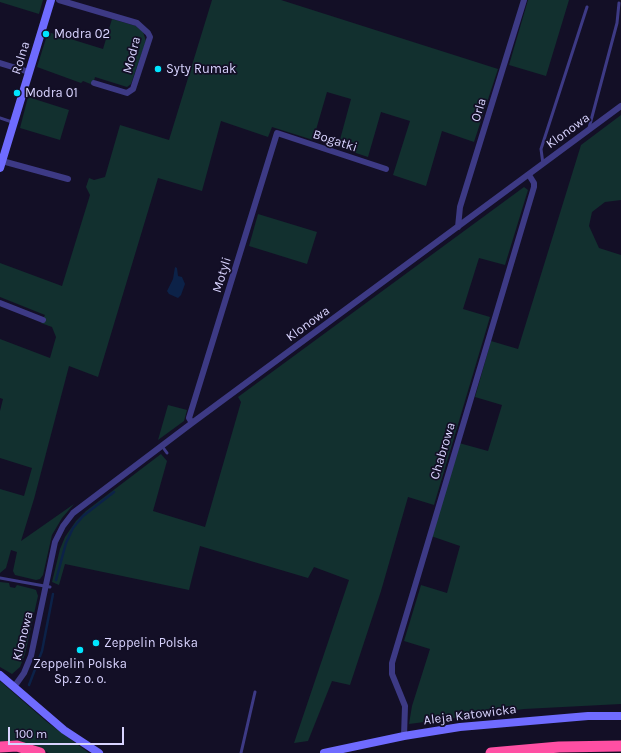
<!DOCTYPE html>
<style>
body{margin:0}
#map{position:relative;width:621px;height:753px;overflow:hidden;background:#130f26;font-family:Karla,sans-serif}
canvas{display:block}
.scale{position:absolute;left:8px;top:727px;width:116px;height:18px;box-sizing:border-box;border:2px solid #d9d4ff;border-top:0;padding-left:5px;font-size:12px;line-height:14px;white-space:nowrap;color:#d9d4ff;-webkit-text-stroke:3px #130f26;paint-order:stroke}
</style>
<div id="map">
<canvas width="621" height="753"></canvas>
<div class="scale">100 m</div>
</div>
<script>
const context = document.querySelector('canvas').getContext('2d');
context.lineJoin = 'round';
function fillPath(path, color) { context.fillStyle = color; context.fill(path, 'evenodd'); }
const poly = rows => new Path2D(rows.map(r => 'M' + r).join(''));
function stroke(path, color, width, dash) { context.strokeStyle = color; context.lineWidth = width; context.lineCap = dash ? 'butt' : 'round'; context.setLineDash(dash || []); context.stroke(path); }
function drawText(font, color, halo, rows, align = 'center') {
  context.font = font + ' Karla,sans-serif'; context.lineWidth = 3.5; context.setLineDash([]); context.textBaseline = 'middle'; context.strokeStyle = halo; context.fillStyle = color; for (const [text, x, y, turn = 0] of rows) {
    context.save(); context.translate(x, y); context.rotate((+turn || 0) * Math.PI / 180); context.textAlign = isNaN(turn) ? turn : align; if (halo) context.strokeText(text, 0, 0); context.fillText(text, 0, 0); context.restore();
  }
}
const green = poly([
 [0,0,43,0,39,14,0,2],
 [212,0,281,0,498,69,474,142,442,131,426,186,393,175,410,121,381,112,368,157,338,147,351,99,327,92,313,140,272,127,268,137,221,121,202,191,158,178,98,377,69,366,34,499,21,541,74,504,62,518,52,535,43,575,40,579,36,580,15,575,13,571,17,552,11,550,6,568,0,573,0,489,24,496,32,468,0,458,0,411,3,399,0,398,0,339,50,358,56,337,52,327,41,323,45,315,0,297,0,263,62,286,90,195,86,187,89,178,94,180,105,177,120,125,169,140],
 [528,0,569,0,546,76,509,65],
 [112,19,136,26,143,32,146,41,131,84,127,87,95,77,93,85,83,81,81,83,37,67,48,32,103,49],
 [28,97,69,110,60,140,20,128],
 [621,115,621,200,605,202,592,212,589,226,599,248,621,255,621,704,524,709,409,724,412,706,430,649,404,641,421,585,447,593,460,546,431,536,459,443,488,451,502,405,475,397,491,341,518,349,581,145],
 [524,187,528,190,505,265,479,258,463,309,490,317,434,505,408,497,381,591,350,685,332,681,308,741,294,743,349,580,314,567,308,578,200,546,189,590,65,564,59,585,52,582,60,549,65,537,76,521,86,511,161,454,167,461,153,511,205,527,241,402,238,397],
 [258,214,317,232,307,264,249,246],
 [168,405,187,410,184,421,158,440],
 [0,582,9,583,10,587,15,588,17,585,33,589,36,590,38,596,25,654,20,667,12,674,0,667],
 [0,681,47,722,89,753,49,753,33,745,21,742,0,742]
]);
const water = poly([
 [175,267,177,268,178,276,182,277,185,284,181,295,178,298,169,294,167,291,173,279]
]);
const stream = poly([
 [56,580,66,543,73,528,83,516,114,492],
 [29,685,42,651,53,594]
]);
const lane = poly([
 [0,118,12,122],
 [589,128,617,23,619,3],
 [543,164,541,149,587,7],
 [162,446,167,453],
 [0,578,50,587],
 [241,753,255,692]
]);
const street = poly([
 [59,0,137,23,148,33,150,37,133,89,127,93,94,83],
 [0,63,29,72],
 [2,161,68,179],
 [458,227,460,207,524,0],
 [0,303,43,320],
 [192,423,189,418,277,133,386,169],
 [14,687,24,673,31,656,55,542,63,526,73,513,192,423,621,106],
 [404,736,405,706,392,674,392,663,534,187,534,183,529,175]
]);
const secondary = poly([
 [0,168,51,0],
 [0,675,64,730,99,753],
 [324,753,404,736,460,727,588,716,621,716]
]);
const highway = poly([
 [0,747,17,746,40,753],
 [491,753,559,747,621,746]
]);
const markers = [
 [46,34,4,"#00e5ff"],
 [158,69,4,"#00e5ff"],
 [17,93,4,"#00e5ff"],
 [96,643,4,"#00e5ff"],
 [80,650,4,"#00e5ff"]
];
const poiNames = [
 ["Modra 02",54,34],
 ["Syty Rumak",166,69],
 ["Modra 01",25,93],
 ["Zeppelin Polska",104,643],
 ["Zeppelin Polska",80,664,"center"],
 ["Sp. z o. o.",80,679,"center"]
];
const streetNames = [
 ["Modra",132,55,-75],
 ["Rolna",21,58,-73],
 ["Orla",479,110,-73],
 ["Klonowa",568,131,-36],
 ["Bogatki",335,141,18],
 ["Motyli",222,275,-73],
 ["Klonowa",308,324,-36],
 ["Chabrowa",443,451,-73],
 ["Klonowa",23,636,-76],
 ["Aleja Katowicka",470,715,-7]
];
fillPath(green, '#12302f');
fillPath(water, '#0c2248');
stroke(stream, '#0c2248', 2.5);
stroke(lane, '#3d3a85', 3);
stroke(street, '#3d3a85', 6);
stroke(secondary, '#6f6bff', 8);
stroke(highway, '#ff4fa3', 11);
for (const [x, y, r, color] of markers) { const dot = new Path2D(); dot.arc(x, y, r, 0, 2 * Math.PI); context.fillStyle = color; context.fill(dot); stroke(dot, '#130f26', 1.5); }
drawText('13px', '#d9d4ff', '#130f26', poiNames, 'left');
drawText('13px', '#d9d4ff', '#130f26', streetNames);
</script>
